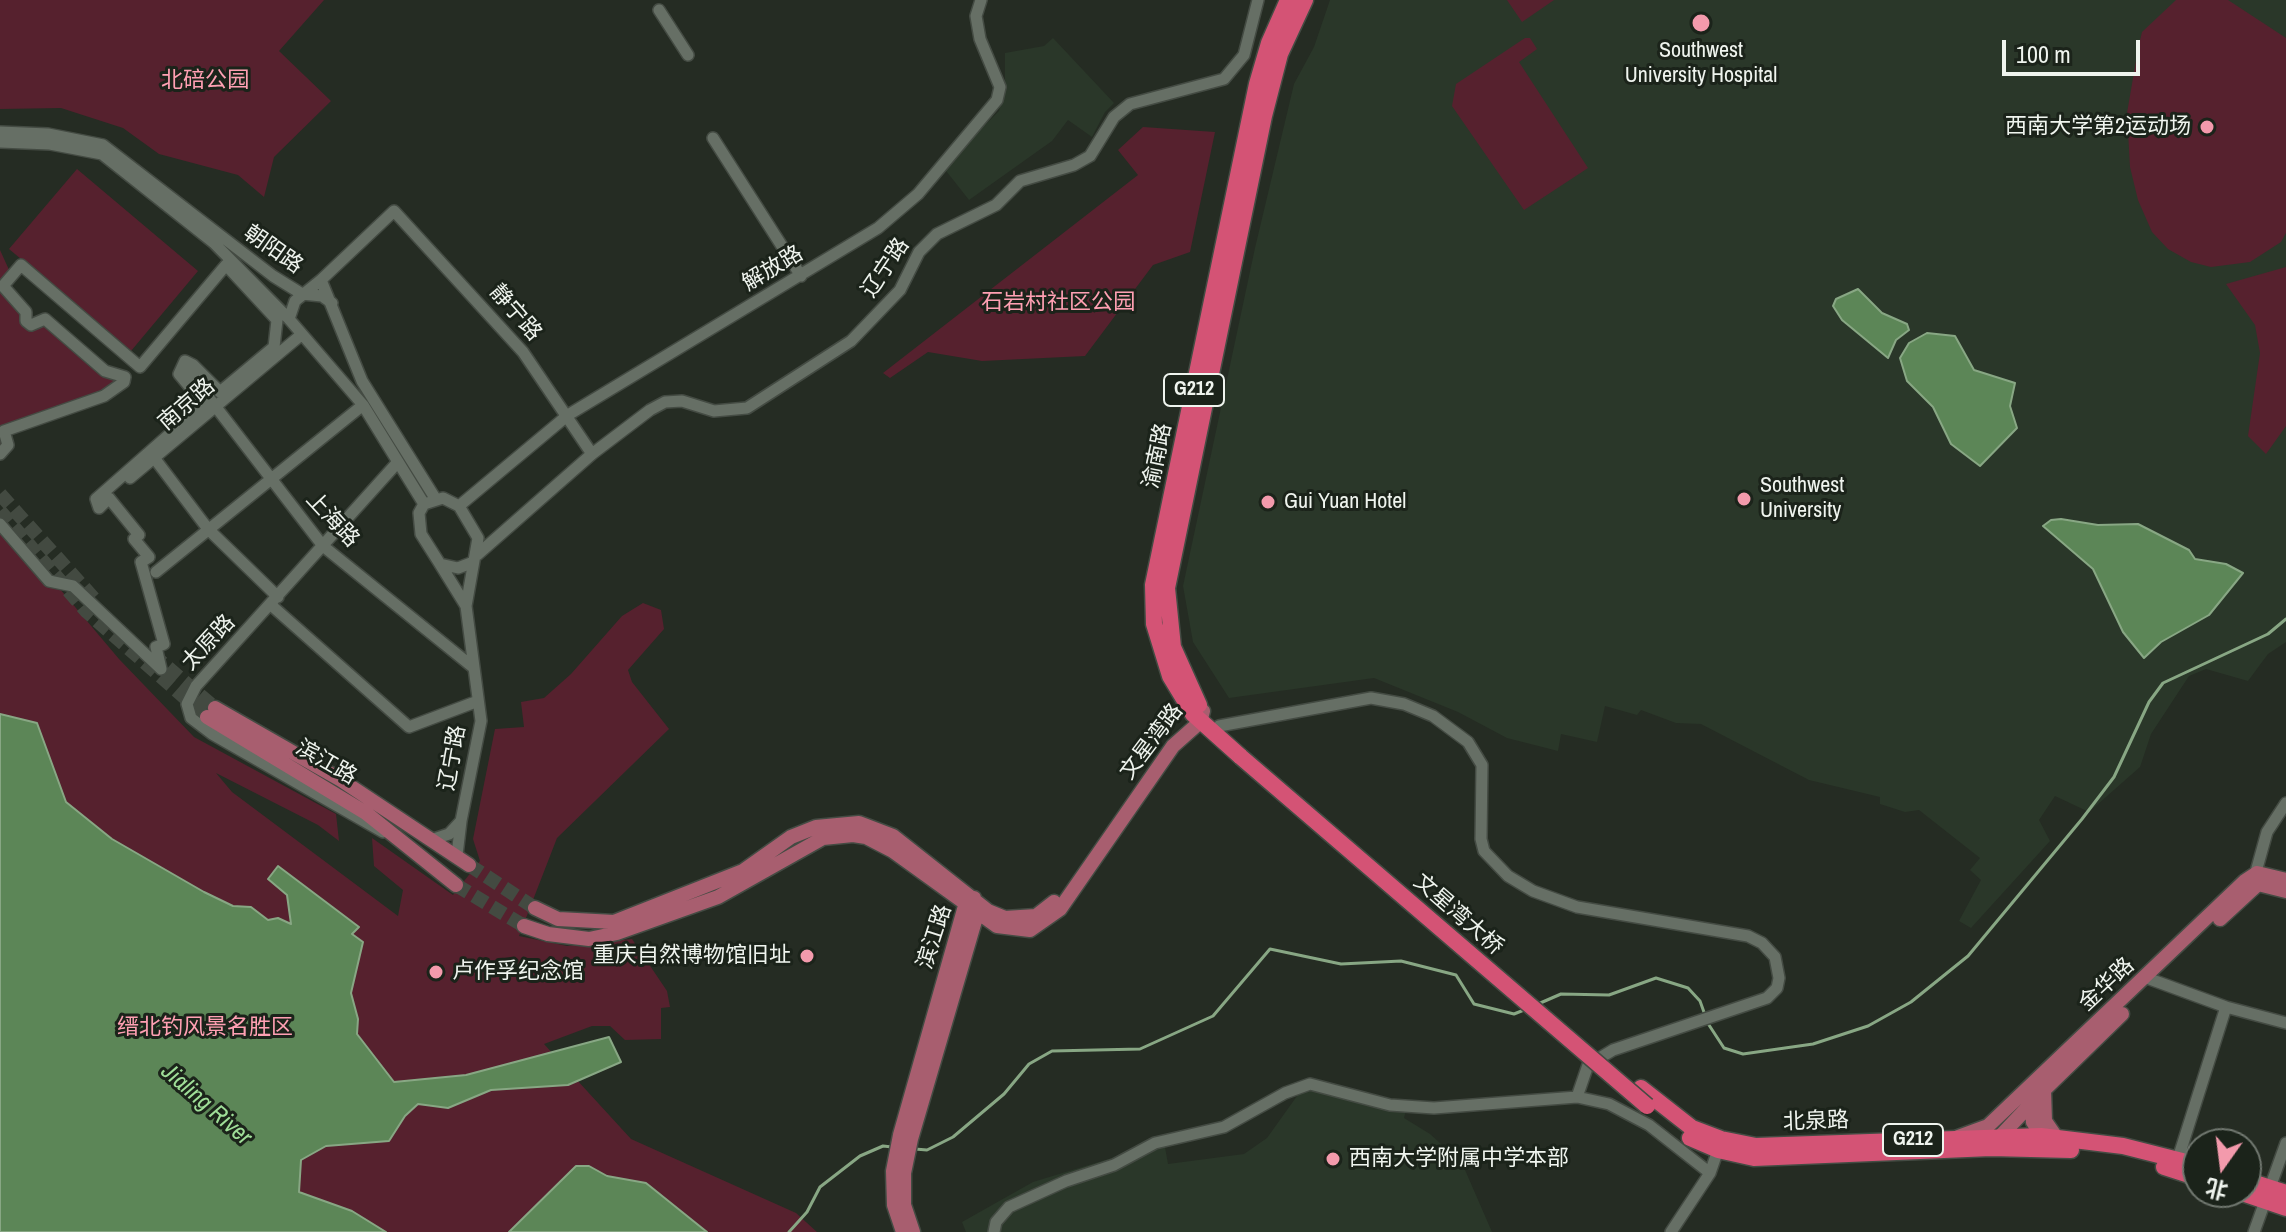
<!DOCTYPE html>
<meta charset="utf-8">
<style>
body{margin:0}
#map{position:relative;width:2286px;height:1232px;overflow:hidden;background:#252c23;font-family:"Archivo Narrow","Noto Sans SC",sans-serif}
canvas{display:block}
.north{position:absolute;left:2182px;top:1128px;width:80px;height:80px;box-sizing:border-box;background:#1b231a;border:2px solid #70776f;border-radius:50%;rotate:194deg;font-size:22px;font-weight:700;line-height:32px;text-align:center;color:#eff4ee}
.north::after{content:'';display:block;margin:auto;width:28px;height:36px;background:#f39aac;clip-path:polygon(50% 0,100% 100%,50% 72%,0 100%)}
.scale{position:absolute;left:2002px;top:40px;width:138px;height:36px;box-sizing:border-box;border:4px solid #eff4ee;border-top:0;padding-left:10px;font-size:24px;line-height:28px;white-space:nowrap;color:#eff4ee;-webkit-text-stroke:6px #1b231a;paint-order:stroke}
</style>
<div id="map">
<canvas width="2286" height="1232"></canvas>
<div class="north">北</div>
<div class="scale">100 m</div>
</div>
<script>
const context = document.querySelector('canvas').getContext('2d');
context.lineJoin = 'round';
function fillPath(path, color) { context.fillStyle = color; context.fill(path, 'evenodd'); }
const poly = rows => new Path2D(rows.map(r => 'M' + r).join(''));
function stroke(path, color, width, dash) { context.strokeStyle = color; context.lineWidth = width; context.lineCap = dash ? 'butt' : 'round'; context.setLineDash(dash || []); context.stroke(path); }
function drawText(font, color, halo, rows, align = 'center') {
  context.font = font + ' "Archivo Narrow","Noto Sans SC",sans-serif'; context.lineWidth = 6; context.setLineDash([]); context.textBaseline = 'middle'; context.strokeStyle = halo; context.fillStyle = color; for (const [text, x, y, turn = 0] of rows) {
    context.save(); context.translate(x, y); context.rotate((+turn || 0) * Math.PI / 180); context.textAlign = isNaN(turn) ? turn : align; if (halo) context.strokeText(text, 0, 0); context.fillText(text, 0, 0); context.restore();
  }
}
const built = poly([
 [1330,0,2286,0,2286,642,2268,654,2248,681,2206,669,2189,676,2151,734,2140,767,2089,812,2055,796,2039,820,2050,841,1971,928,1959,921,1981,880,1970,870,1980,858,1919,810,1905,812,1880,804,1880,797,1809,780,1701,724,1676,723,1641,710,1637,715,1605,706,1597,742,1561,734,1558,751,1507,738,1458,712,1374,678,1229,698,1193,642,1183,586,1255,248,1294,84,1314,47],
 [1053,38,1114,103,1105,112,1092,137,1068,120,1052,141,969,200,943,167,999,111,1005,81,1005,53,1044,46],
 [1337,1086,1407,1106,1404,1118,1430,1134,1462,1163,1492,1232,966,1232,962,1222,1033,1182,1164,1142,1168,1164,1244,1154,1267,1138,1302,1089]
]);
const green = poly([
 [0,0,324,0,279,51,331,101,274,157,264,197,238,175,159,154,123,128,61,108,0,109],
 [1507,0,1554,0,1522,22],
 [2176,0,2228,0,2286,38,2286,233,2281,242,2250,262,2211,267,2191,262,2168,249,2152,232,2138,200,2130,167,2127,113,2138,49,2142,32],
 [1525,38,1530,38,1537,49,1519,62,1588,168,1524,210,1452,106,1456,84],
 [1143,127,1215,132,1190,252,1153,265,1085,356,982,361,928,352,890,378,883,373,1138,175,1118,150],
 [77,169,198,271,131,351,9,249],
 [0,250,10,272,1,287,24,312,24,322,45,322,124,382,5,431,0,454],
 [2286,267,2286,426,2266,454,2248,436,2260,353,2255,325,2226,284],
 [0,518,119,659,194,737,336,814,339,841,318,825,216,773,232,792,398,916,403,890,374,866,372,838,453,895,480,861,473,839,495,729,524,727,521,702,544,698,571,674,622,616,643,603,661,610,664,629,628,670,632,682,669,729,557,838,519,936,567,946,632,939,667,991,670,1007,661,1008,661,1039,625,1040,610,1026,592,1026,544,1044,631,1139,796,1213,817,1232,0,1232]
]);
const water = poly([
 [1858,289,1882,313,1907,324,1909,330,1896,340,1888,358,1842,320,1833,306,1836,299,1858,289],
 [1927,333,1955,336,1974,370,2015,383,2010,406,2017,428,1980,466,1951,444,1933,407,1907,381,1900,358,1909,343,1927,333],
 [2061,519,2098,525,2138,524,2189,550,2195,559,2226,564,2243,573,2209,615,2161,642,2144,658,2123,632,2093,569,2043,526,2051,520,2061,519],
 [0,714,37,723,66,802,112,839,204,892,233,906,251,907,268,920,278,918,291,924,287,895,268,879,278,866,359,927,352,934,363,942,351,993,358,1019,357,1034,394,1082,466,1075,609,1037,621,1062,568,1085,491,1090,448,1108,418,1104,405,1116,389,1141,326,1146,301,1160,299,1192,352,1211,386,1232,0,1232,0,714],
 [576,1166,589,1166,607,1176,646,1183,707,1232,509,1232,576,1166]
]);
const stream = poly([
 [1538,1004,1561,994,1609,995,1656,978,1688,988,1700,1001,1705,1015],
 [1707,1022,1724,1048,1743,1054,1813,1044,1868,1026,1911,1002,1968,956,2082,819,2114,777,2149,702,2163,683,2268,634,2286,619],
 [915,1149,927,1150,953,1137,1004,1094,1029,1064,1052,1051,1140,1049,1213,1016,1270,949,1341,964,1401,961,1456,975,1474,1004,1514,1014,1524,1010],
 [789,1232,807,1212,820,1187,860,1156,883,1146,892,1147]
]);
const majorTunnel = poly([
 [0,494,96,601],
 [0,511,86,611,207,717],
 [152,654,215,708],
 [469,865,535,908],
 [456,885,524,926]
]);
const minor = poly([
 [659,10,688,55],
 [0,132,48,134,103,145,273,276,302,294,322,296,332,303],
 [713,138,801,276],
 [0,142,50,144,102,154,214,243,289,319,363,405,424,504],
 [321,280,394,211,523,352,592,454],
 [289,319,295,301,321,280,362,381,435,498],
 [189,372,323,546,474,668],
 [0,454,8,445,4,431,104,396,124,382,125,377,105,371,45,319,31,325,26,321,26,312,3,286,21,265,140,367,226,265,277,320,274,347,220,392,193,365,185,361,179,374,204,404,96,499,99,508,109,498,139,535,134,539,149,557,141,562,164,644,156,647,161,669],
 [155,459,208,529,278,597],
 [130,478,301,335],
 [459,506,568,415,878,228,918,194,997,100,1000,87,980,39,976,16,981,0],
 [0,524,49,581,73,586,160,668],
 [477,555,592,454,650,410,665,402,682,401,714,411,747,408,851,341,900,290,919,252,937,234,996,205,1020,181,1074,165,1090,156,1114,117,1130,104,1224,79,1244,55,1258,0],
 [440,564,466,606,478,538,459,506,443,498,424,504,419,513,421,534,440,564,458,568,471,563],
 [156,572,363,405],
 [271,605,409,727,478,701],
 [1219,726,1371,698,1404,704,1433,716,1468,742,1482,765,1481,839,1484,851,1508,876,1533,891,1577,907,1748,936,1762,943,1775,957,1779,978,1777,988,1767,998,1613,1050,1588,1065,1577,1097],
 [461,821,481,721,466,606],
 [383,832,212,734,191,718,187,704,196,686,397,463],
 [434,839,449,834,461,821,457,855],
 [2254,879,2267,832,2286,803],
 [2147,978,2226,1007,2286,1023],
 [2176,1165,2226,1007],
 [994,1232,996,1222,1009,1207,1066,1181,1114,1165,1155,1143,1224,1127,1285,1093,1310,1084,1390,1105,1434,1108,1577,1097,1609,1104,1649,1125,1710,1173],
 [1671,1232,1710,1173,1718,1150],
 [2254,1232,2286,1143]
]);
const major = poly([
 [215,708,341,780,469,865],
 [207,717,366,813,456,885],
 [535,908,558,919,614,922,743,871,791,837,816,827,859,823,893,836,988,911,1005,918,1036,916,1054,902],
 [2220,919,2258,884,2286,891],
 [524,926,548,934,589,939,617,933,718,897,823,838,853,835,866,837,893,851,997,926,1030,930,1060,909,1173,746,1200,722,1203,711],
 [2031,1100,2033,1122,2046,1142],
 [1958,1137,1988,1126,2245,881,2257,873,2286,880],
 [2056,1137,2045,1121,2044,1090,2122,1014],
 [1993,1144,2044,1090],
 [903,1232,894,1205,893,1171,900,1135,965,906,974,898,977,914,911,1139,904,1173,904,1205,913,1232]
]);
const highway = poly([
 [1199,705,1173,647,1167,588,1264,116,1280,54,1305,0],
 [1241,757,1193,714,1170,676,1154,624,1153,585,1257,84,1269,43,1288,0],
 [1641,1088,1692,1128,1721,1139,1756,1146,2041,1136,2123,1146,2198,1165],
 [1690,1138,1718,1150,1754,1158,1991,1148,2071,1150],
 [2164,1167,2198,1178],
 [2246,1180,2286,1193],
 [2239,1192,2286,1208]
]);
const highwayBridge = poly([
 [1241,757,1647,1106]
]);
const markers = [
 [1701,23,10,"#f39aac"],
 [2207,127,8,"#f39aac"],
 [1744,499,8,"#f39aac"],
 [1268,502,8,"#f39aac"],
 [807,956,8,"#f39aac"],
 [436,972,8,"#f39aac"],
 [1333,1159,8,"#f39aac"]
];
const shields = [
 [1194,390,60],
 [1913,1140,60]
];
const shieldNames = [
 ["G212",1194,390],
 ["G212",1913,1140]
];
const poiNames = [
 ["Southwest",1701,51,"center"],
 ["University Hospital",1701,76,"center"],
 ["西南大学第2运动场",2191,127,"right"],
 ["Southwest",1760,486],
 ["University",1760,511],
 ["Gui Yuan Hotel",1284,502],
 ["重庆自然博物馆旧址",791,956,"right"],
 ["卢作孚纪念馆",452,972],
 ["西南大学附属中学本部",1349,1159]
];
const parkNames = [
 ["北碚公园",205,81],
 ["石岩村社区公园",1058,303],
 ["缙北钓风景名胜区",205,1028]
];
const streetNames = [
 ["朝阳路",273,250,35],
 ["辽宁路",886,268,-56],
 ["解放路",773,269,-31],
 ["静宁路",515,313,49],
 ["南京路",187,405,-41],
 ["渝南路",1158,456,-78],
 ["上海路",332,520,47],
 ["太原路",209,643,-47],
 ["文星湾路",1152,742,-53],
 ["辽宁路",453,758,-80],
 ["滨江路",326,763,30],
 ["文星湾大桥",1458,915,41],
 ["滨江路",935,937,-72],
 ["金华路",2107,985,-43],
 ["北泉路",1816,1122,-2]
];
const waterNames = [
 ["Jialing River",206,1105,41]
];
fillPath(built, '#2a3729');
fillPath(green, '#56212e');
fillPath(water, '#5c8657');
stroke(water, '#88a784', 2);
stroke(stream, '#88a784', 3);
stroke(majorTunnel, '#434a41', 14, [14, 7]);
stroke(minor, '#444b43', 14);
stroke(major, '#444b43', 17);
stroke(highway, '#444b43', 19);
stroke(minor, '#666f65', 11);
stroke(major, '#a85e6f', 14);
stroke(highway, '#d45375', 16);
stroke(highwayBridge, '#444b43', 19, []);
stroke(highwayBridge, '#d45375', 16);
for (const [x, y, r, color] of markers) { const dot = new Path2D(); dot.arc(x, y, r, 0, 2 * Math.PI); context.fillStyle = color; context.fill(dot); stroke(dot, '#1b231a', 3); }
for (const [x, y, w] of shields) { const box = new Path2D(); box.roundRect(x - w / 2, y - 16, w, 32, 6); context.fillStyle = '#1b231a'; context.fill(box); stroke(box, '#eff4ee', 2); }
drawText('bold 20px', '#eff4ee', null, shieldNames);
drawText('22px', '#eff4ee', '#1b231a', poiNames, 'left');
drawText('22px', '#ffa0b3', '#1b231a', parkNames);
drawText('22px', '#eff4ee', '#1b231a', streetNames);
drawText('italic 24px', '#9fde98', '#1b231a', waterNames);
</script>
